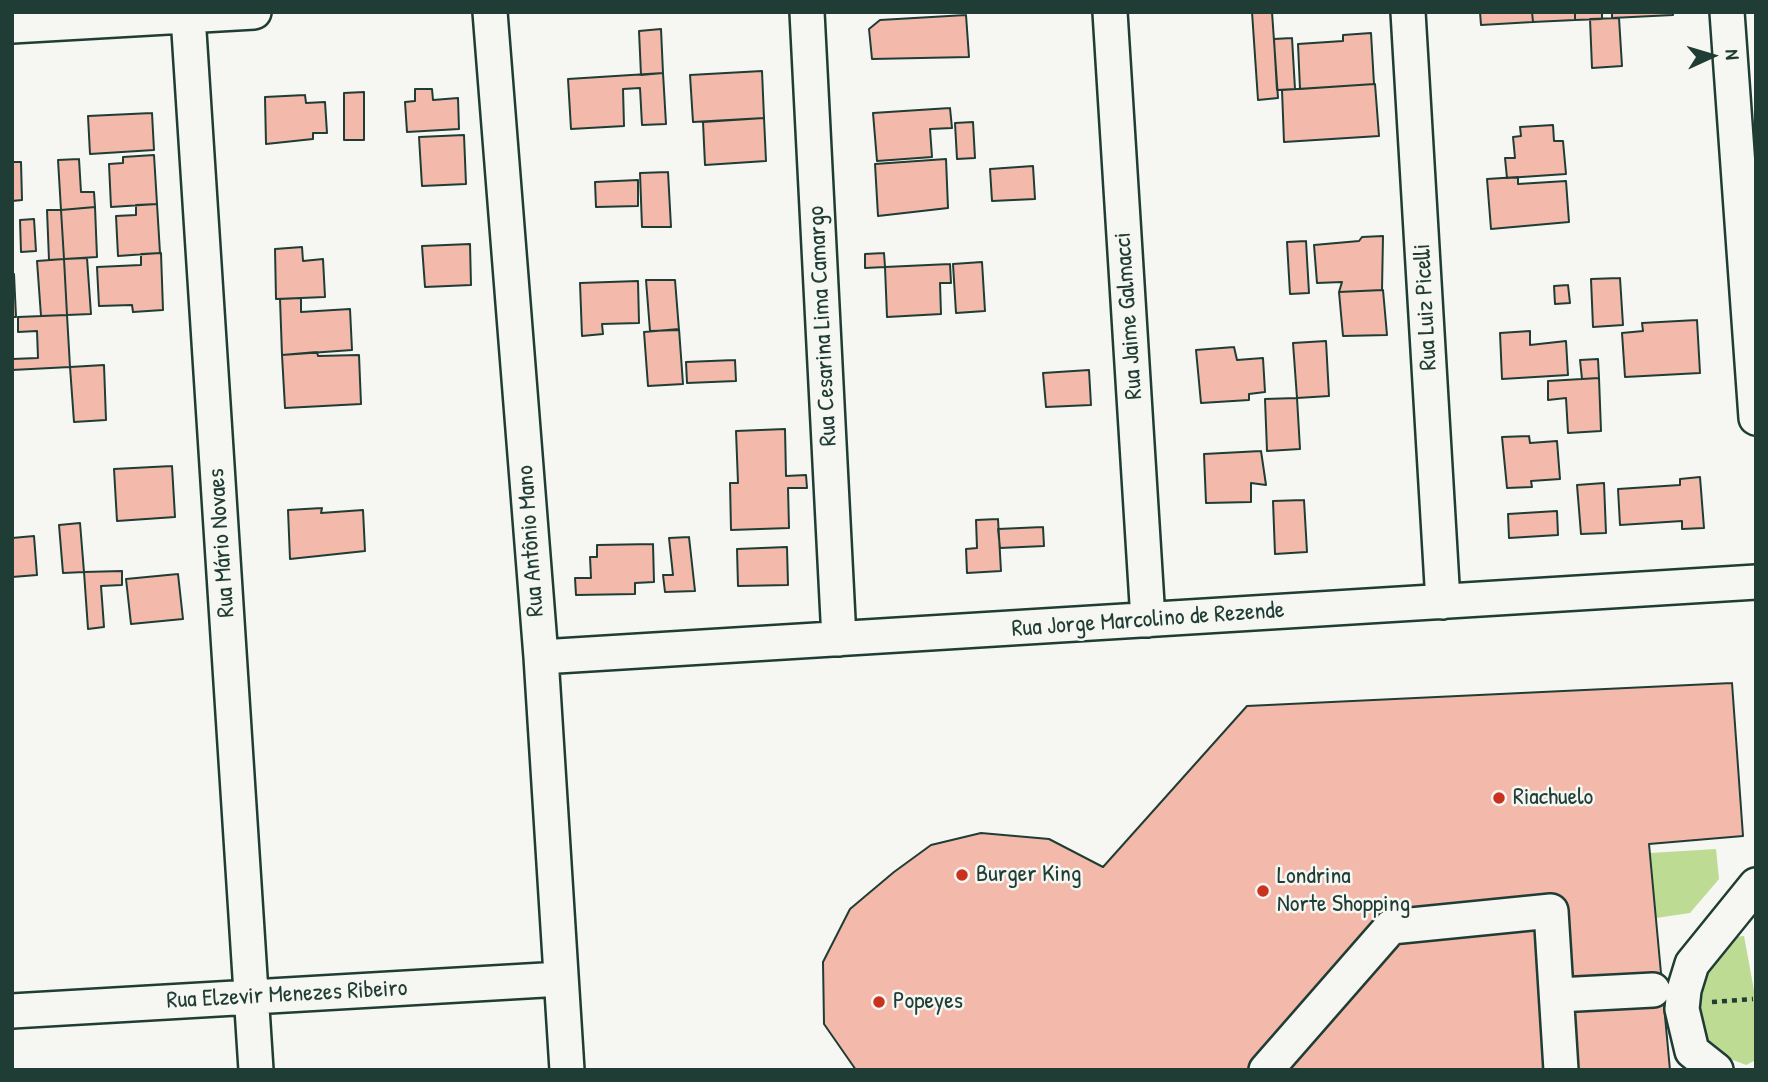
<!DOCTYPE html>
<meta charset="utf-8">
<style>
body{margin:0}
#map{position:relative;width:1768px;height:1082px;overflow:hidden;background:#f6f6f2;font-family:"Patrick Hand",sans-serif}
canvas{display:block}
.frame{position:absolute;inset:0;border:14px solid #1f3d34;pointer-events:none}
.north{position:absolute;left:1677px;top:21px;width:70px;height:70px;-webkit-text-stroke:5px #f6f6f2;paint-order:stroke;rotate:86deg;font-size:19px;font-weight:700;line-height:28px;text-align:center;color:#1f3d34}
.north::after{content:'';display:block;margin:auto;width:24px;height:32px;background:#1f3d34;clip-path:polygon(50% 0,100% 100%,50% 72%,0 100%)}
</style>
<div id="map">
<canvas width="1768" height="1082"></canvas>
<div class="frame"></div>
<div class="north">N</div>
</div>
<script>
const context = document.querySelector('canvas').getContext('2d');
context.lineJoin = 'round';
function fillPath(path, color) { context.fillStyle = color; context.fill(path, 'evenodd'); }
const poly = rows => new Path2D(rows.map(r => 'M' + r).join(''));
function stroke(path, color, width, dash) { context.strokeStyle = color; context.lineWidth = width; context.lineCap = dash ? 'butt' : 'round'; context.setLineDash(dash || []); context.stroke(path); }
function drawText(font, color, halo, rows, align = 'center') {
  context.font = font + ' "Patrick Hand",sans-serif'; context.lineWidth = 5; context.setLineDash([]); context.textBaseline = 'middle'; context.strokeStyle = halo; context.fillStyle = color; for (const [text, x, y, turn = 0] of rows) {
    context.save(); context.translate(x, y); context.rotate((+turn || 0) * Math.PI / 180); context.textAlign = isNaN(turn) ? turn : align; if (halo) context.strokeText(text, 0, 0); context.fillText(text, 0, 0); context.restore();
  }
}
const green = poly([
 [1716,849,1719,879,1690,913,1656,918,1650,853],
 [1744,936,1756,1001,1756,1060,1746,1065,1720,1055,1692,1025,1705,956,1726,938]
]);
const building = poly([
 [1252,12,1272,12,1278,98,1258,100,1252,12],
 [1480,12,1532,12,1533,22,1481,25,1480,12],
 [1532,12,1575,12,1575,20,1533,22,1532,12],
 [1575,12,1602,12,1602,19,1575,20,1575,12],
 [1612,12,1673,12,1673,15,1612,18,1612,12],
 [966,15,969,57,872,59,869,29,880,20,966,15],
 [1619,18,1622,66,1592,68,1590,19,1619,18],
 [661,29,663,73,641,75,639,31,661,29],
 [1371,33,1374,84,1300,89,1298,44,1343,41,1343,35,1371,33],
 [1292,38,1295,89,1277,90,1274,39,1292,38],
 [762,71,764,118,693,122,690,75,762,71],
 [663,73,666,124,642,125,640,88,623,89,624,126,571,129,568,79,663,73],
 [1375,84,1379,136,1284,142,1282,90,1375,84],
 [415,89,432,89,433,100,458,98,459,129,407,132,405,102,415,101,415,89],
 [364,92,364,140,344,140,344,93,364,92],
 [305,95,306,103,325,102,327,133,313,133,313,139,266,144,265,97,305,95],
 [950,108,952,128,930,129,932,157,877,161,873,113,950,108],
 [152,113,154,150,90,154,88,116,152,113],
 [764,118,766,161,705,165,703,122,764,118],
 [973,122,975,158,957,159,955,123,973,122],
 [1553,125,1554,141,1563,141,1566,174,1507,178,1505,158,1515,158,1513,137,1521,136,1520,127,1553,125],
 [464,135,466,184,422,186,419,137,464,135],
 [154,155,157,204,111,207,109,164,123,163,123,157,154,155],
 [79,159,81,192,94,192,95,207,61,210,58,160,79,159],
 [946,159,948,208,878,216,875,164,946,159],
 [12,162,21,162,22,200,12,201,12,162],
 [1033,166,1035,199,992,201,990,169,1033,166],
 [668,172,671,227,642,227,640,173,668,172],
 [1518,177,1518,184,1566,181,1569,222,1491,229,1487,179,1518,177],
 [638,180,638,206,596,207,595,182,638,180],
 [157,204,160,253,118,256,116,216,136,215,136,205,157,204],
 [95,207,97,257,64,259,61,210,95,207],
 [47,210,61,210,64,259,49,260,47,210],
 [34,219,36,251,21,252,20,220,34,219],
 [1383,236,1382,290,1339,292,1342,282,1317,283,1314,245,1359,241,1362,237,1383,236],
 [1306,241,1309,293,1290,294,1287,242,1306,241],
 [470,244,471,285,425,287,422,246,470,244],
 [302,247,303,261,323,259,325,297,276,299,275,249,302,247],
 [161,253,163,310,133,312,132,305,99,306,97,267,141,265,141,254,161,253],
 [884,253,885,267,865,268,865,254,884,253],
 [87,258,91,314,67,315,64,259,87,258],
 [64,259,67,315,41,316,37,261,64,259],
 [982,262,985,311,956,313,953,264,982,262],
 [950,264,951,283,940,283,941,314,887,317,885,267,950,264],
 [14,274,16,317,12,317,12,275,14,274],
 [1620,278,1623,325,1593,327,1591,279,1620,278],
 [646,280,675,280,679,330,650,331,646,280],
 [638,281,639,323,602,324,603,334,582,336,580,283,638,281],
 [1568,285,1570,303,1555,304,1554,286,1568,285],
 [1383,290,1387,335,1343,336,1339,292,1383,290],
 [301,298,301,312,350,309,352,350,282,355,280,299,301,298],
 [67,315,70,367,12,370,12,359,38,358,37,331,18,332,18,317,67,315],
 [1697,320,1700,373,1625,377,1622,333,1643,331,1642,323,1697,320],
 [679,329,683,384,648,386,644,332,679,329],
 [1530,331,1530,345,1566,341,1568,375,1502,379,1500,333,1530,331],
 [1326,341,1329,396,1297,398,1293,343,1326,341],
 [1234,347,1237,360,1263,358,1265,392,1249,394,1249,400,1201,403,1196,350,1234,347],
 [317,352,318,356,359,355,361,404,285,408,282,355,317,352],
 [1598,359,1599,378,1582,379,1580,360,1598,359],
 [735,360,736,381,687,383,686,362,735,360],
 [104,365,106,420,74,422,70,367,104,365],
 [1089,370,1091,405,1046,407,1043,373,1089,370],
 [1599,378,1601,431,1568,433,1566,398,1548,400,1548,381,1599,378],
 [1297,398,1300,449,1267,451,1265,399,1297,398],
 [785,429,786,476,806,475,807,488,788,488,789,528,731,530,730,483,738,483,736,431,785,429],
 [1529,436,1530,443,1557,441,1560,479,1531,481,1532,487,1507,488,1502,437,1529,436],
 [1261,451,1266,485,1251,483,1251,502,1206,503,1204,454,1261,451],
 [172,466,175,517,117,521,114,469,172,466],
 [1700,477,1704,528,1682,529,1682,521,1620,525,1618,489,1680,485,1680,479,1700,477],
 [1604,483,1606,533,1581,534,1577,485,1604,483],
 [1304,500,1307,552,1275,554,1273,501,1304,500],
 [322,508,321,513,363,510,365,551,290,559,288,510,322,508],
 [1557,511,1558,535,1509,538,1508,514,1557,511],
 [998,519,1001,571,967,573,966,549,977,548,976,520,998,519],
 [80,523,84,572,63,573,59,525,80,523],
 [1043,527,1044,546,1000,548,998,529,1043,527],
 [34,536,37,575,12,577,12,538,34,536],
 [689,537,695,591,665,592,663,575,673,575,669,538,689,537],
 [653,544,654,582,635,583,635,594,576,595,575,578,591,578,590,557,597,557,597,545,653,544],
 [787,547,788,585,738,586,737,549,787,547],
 [122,571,122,585,101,586,104,627,88,629,84,572,122,571],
 [178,574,183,619,131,624,126,579,178,574],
 [1732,683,1743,836,1649,844,1670,1070,856,1070,824,1024,823,962,850,909,894,872,931,845,981,833,1049,839,1103,867,1247,706,1732,683]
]);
const path = poly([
 [1712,1002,1753,999]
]);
const minor = poly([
 [490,12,541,657,567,1070],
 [807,12,839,639],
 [1110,12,1148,620],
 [1408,12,1443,602],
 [1727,12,1756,418],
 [188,16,256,1070],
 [12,26,254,12],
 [541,657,1756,582],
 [1558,995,1653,990],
 [12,1011,561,979],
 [1266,1070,1391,927,1551,911,1561,1070],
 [1716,1070,1692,1051,1682,1009,1684,990,1692,964,1756,885]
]);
const markers = [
 [1499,798,7,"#c8321e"],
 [962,875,7,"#c8321e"],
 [1263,891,7,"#c8321e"],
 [879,1002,7,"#c8321e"]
];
const streetNames = [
 ["Rua Luiz Picelli",1426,307,-93],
 ["Rua Jaime Galmacci",1129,316,-94],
 ["Rua Cesarina Lima Camargo",823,326,-93],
 ["Rua Antônio Mano",531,541,-94],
 ["Rua Mário Novaes",222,543,-94],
 ["Rua Jorge Marcolino de Rezende",1148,620,-4],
 ["Rua Elzevir Menezes Ribeiro",287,995,-3]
];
const poiNames = [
 ["Riachuelo",1513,798],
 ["Burger King",976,875],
 ["Londrina",1277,877],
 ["Norte Shopping",1277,905],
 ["Popeyes",893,1002]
];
fillPath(green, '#bddb93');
fillPath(building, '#f3baab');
stroke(building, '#1f3d34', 2);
stroke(minor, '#1f3d34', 38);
stroke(path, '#1f3d34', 4.5, [5, 5]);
stroke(minor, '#f6f6f2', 33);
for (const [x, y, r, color] of markers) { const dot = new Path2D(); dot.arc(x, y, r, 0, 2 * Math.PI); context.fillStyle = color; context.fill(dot); stroke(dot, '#f6f6f2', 2.5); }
drawText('24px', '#1f3d34', '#f6f6f2', streetNames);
drawText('24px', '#1f3d34', '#f6f6f2', poiNames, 'left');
</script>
